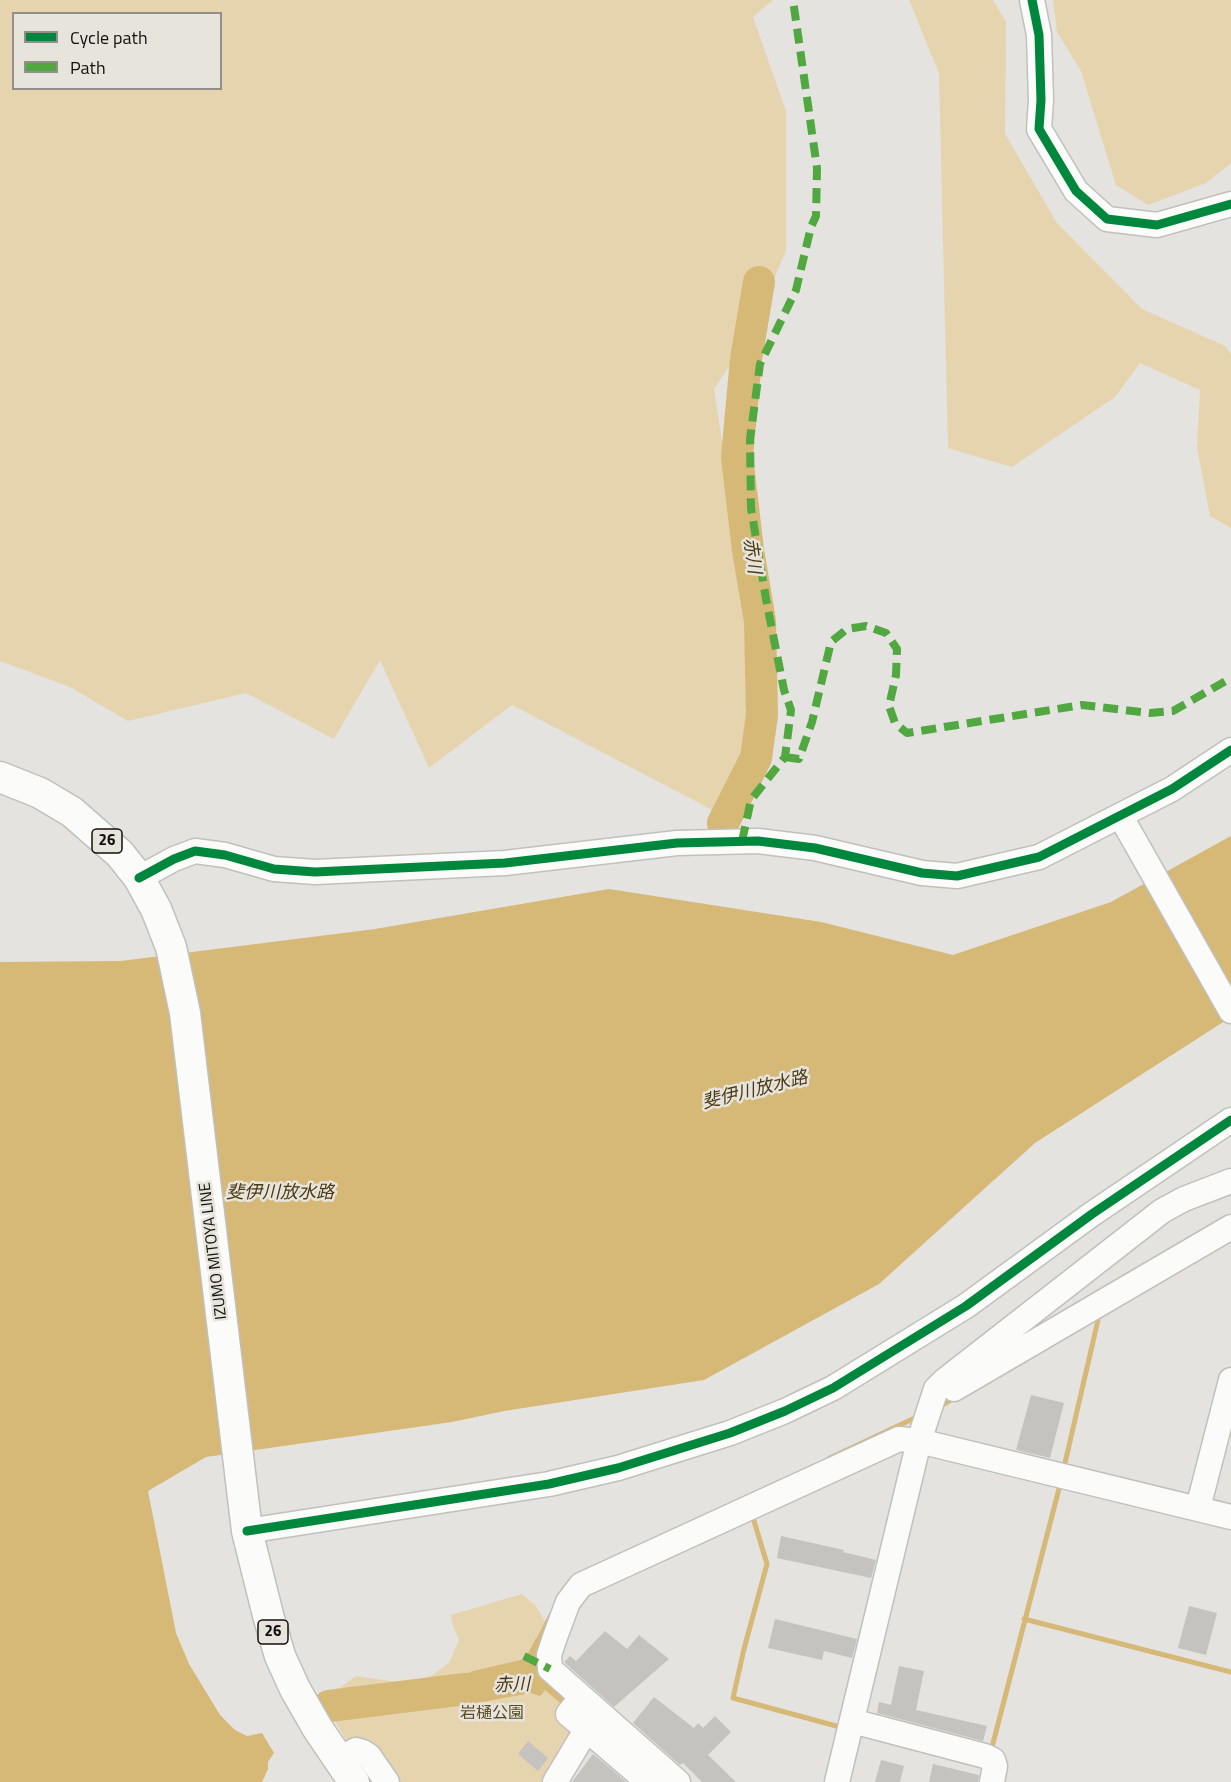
<!DOCTYPE html>
<meta charset="utf-8">
<style>
body{margin:0}
#map{position:relative;width:1231px;height:1782px;overflow:hidden;background:#e4e3df;font-family:"Titillium Web",sans-serif}
canvas{display:block}
.legend{position:absolute;left:12px;top:12px;width:210px;height:78px;box-sizing:border-box;background:#e7e4dc;border:2px solid #928f8a;margin:0;padding:8px 10px;list-style:none;font-size:18px;color:#12100e}
.legend li{display:flex;align-items:center;gap:12px;height:30px}
.legend b{width:30px;border:2px solid #928f8a}
</style>
<div id="map">
<canvas width="1231" height="1782"></canvas>
<ul class="legend">
<li><b style="height:8px;background:#00873e"></b>Cycle path</li>
<li><b style="height:8px;background:#51a841"></b>Path</li>
</ul>
</div>
<script>
const context = document.querySelector('canvas').getContext('2d');
context.lineJoin = 'round';
function fillPath(path, color) { context.fillStyle = color; context.fill(path, 'evenodd'); }
const poly = rows => new Path2D(rows.map(r => 'M' + r).join(''));
function stroke(path, color, width, dash) { context.strokeStyle = color; context.lineWidth = width; context.lineCap = dash ? 'butt' : 'round'; context.setLineDash(dash || []); context.stroke(path); }
function drawText(font, color, halo, rows, align = 'center') {
  context.font = font + ' "Titillium Web","Noto Sans JP",sans-serif'; context.lineWidth = 5; context.setLineDash([]); context.textBaseline = 'middle'; context.strokeStyle = halo; context.fillStyle = color; for (const [text, x, y, turn = 0] of rows) {
    context.save(); context.translate(x, y); context.rotate((+turn || 0) * Math.PI / 180); context.textAlign = isNaN(turn) ? turn : align; if (halo) context.strokeText(text, 0, 0); context.fillText(text, 0, 0); context.restore();
  }
}
const green = poly([
 [0,0,773,0,753,17,786,111,786,251,749,336,714,389,740,556,750,723,722,815,512,705,429,768,380,660,334,739,246,693,128,721,70,687,0,661],
 [14,14,220,14,220,88,14,88],
 [909,0,993,0,1006,22,1005,134,1057,223,1142,309,1225,346,1231,354,1231,528,1210,516,1197,448,1200,390,1140,363,1115,397,1012,467,948,448,939,73],
 [1053,0,1231,0,1231,163,1206,183,1148,205,1116,185,1081,71,1057,32],
 [522,1594,536,1606,544,1620,551,1623,578,1728,546,1782,395,1782,380,1760,373,1743,349,1745,323,1700,356,1676,411,1684,431,1676,449,1663,459,1640,452,1623,451,1615]
]);
const water = poly([
 [1231,836,1231,1017,1035,1143,879,1284,704,1380,504,1411,452,1422,206,1457,148,1491,176,1633,189,1664,220,1715,235,1730,247,1736,262,1733,274,1753,268,1762,268,1769,262,1782,0,1782,0,962,121,961,375,929,609,889,821,922,953,955,1111,902],
 [536,1638,541,1641,539,1647,540,1659,667,1782,654,1782,545,1690,540,1696,531,1693,466,1705,430,1702,422,1697,422,1692,473,1671,525,1659]
]);
const stream = poly([
 [939,1407,957,1396],
 [830,1458,919,1416],
 [1065,1463,1098,1320],
 [754,1521,767,1564,744,1649,733,1698,840,1727],
 [1024,1619,1231,1672],
 [536,1645,551,1615],
 [991,1751,1060,1485]
]);
const river = poly([
 [723,823,756,758,762,715,760,621,748,550,737,457,746,359,759,282],
 [329,1706,465,1689]
]);
const building = poly([
 [1031,1395,1064,1403,1050,1458,1016,1450],
 [781,1536,844,1550,843,1552,876,1560,871,1578,777,1558],
 [1189,1606,1217,1613,1206,1655,1178,1648],
 [775,1619,857,1639,852,1658,824,1651,822,1660,768,1648],
 [605,1631,627,1649,639,1635,669,1659,614,1707,564,1662,570,1656,576,1661],
 [899,1666,924,1671,916,1710,987,1726,983,1741,877,1713,879,1702,891,1705],
 [654,1697,694,1728,698,1723,703,1728,715,1716,731,1732,708,1755,736,1782,702,1782,683,1763,680,1765,633,1723],
 [528,1741,548,1758,538,1771,518,1754],
 [593,1754,610,1768,626,1782,572,1782],
 [881,1760,904,1766,900,1782,875,1782],
 [933,1764,979,1775,978,1782,929,1782]
]);
const minor = poly([
 [1032,0,1039,35,1041,100,1039,129,1076,191,1107,219,1157,225,1231,204],
 [1121,817,1231,1011],
 [139,878,174,859,195,851,225,855,274,869,315,872,505,863,677,843,758,841,815,848,922,873,957,876,1039,857,1172,789,1231,750],
 [954,1389,1231,1227],
 [1198,1508,1231,1380],
 [247,1531,549,1484,618,1468,730,1433,785,1411,833,1388,966,1306,1092,1214,1231,1120],
 [852,1721,985,1756,993,1760,995,1766,992,1782],
 [586,1729,648,1782],
 [337,1760,356,1750,363,1752,369,1756,387,1782],
 [555,1782,585,1732,586,1729,568,1714,581,1698],
 [678,1782,550,1669,549,1655,555,1637,568,1602,581,1585,899,1439,919,1441,1231,1517],
 [837,1782,919,1441,936,1389,944,1381,1162,1211,1184,1199,1231,1181]
]);
const major = poly([
 [0,777,40,793,72,812,120,854,139,878,156,909,171,947,185,1013,247,1531,268,1615,280,1656,295,1689,318,1729,354,1782]
]);
const quiet = poly([
 [785,757,799,759,812,722,831,642,847,629,866,626,886,633,897,649,896,675,889,706,895,723,907,733,1082,705,1150,713,1173,711,1231,678],
 [742,841,751,800,785,757,791,710,784,690,766,599,751,508,750,439,760,364,796,290,811,227,816,216,817,168,793,0],
 [524,1656,550,1669]
]);
const cycleway = poly([
 [1032,0,1039,35,1041,100,1039,129,1076,191,1107,219,1157,225,1231,204],
 [139,878,174,859,195,851,225,855,274,869,315,872,505,863,677,843,758,841,815,848,922,873,957,876,1039,857,1172,789,1231,750],
 [247,1531,549,1484,618,1468,730,1433,785,1411,833,1388,966,1306,1092,1214,1231,1120]
]);
const shields = [
 [107,841,30],
 [273,1632,30]
];
const shieldNames = [
 ["26",107,841],
 ["26",273,1632]
];
const streetNames = [
 ["IZUMO MITOYA LINE",214,1251,-97]
];
const parkNames = [
 ["岩樋公園",492,1714]
];
const waterNames = [
 ["赤川",751,556,82],
 ["斐伊川放水路",755,1091,-14],
 ["斐伊川放水路",280,1194],
 ["赤川",512,1686,-2]
];
fillPath(green, '#e6d4af');
fillPath(water, '#d6b877');
stroke(stream, '#d6b877', 5);
stroke(river, '#d6b877', 32);
fillPath(building, '#c4c3bf');
stroke(minor, '#c1c0bd', 27);
stroke(major, '#c1c0bd', 33);
stroke(minor, '#fbfbfa', 24);
stroke(major, '#fbfbfa', 30);
stroke(quiet, '#51a841', 8, [15, 8]);
stroke(cycleway, '#00873e', 9);
for (const [x, y, w] of shields) { const box = new Path2D(); box.roundRect(x - w / 2, y - 12, w, 24, 4.5); context.fillStyle = '#e7e4dc'; context.fill(box); stroke(box, '#12100e', 1.5); }
drawText('bold 15px', '#12100e', null, shieldNames);
drawText('16px', '#12100e', '#e7e4dc', streetNames);
drawText('16px', '#5a4822', '#e7e4dc', parkNames);
drawText('italic 18px', '#4a3912', '#e7e4dc', waterNames);
</script>
